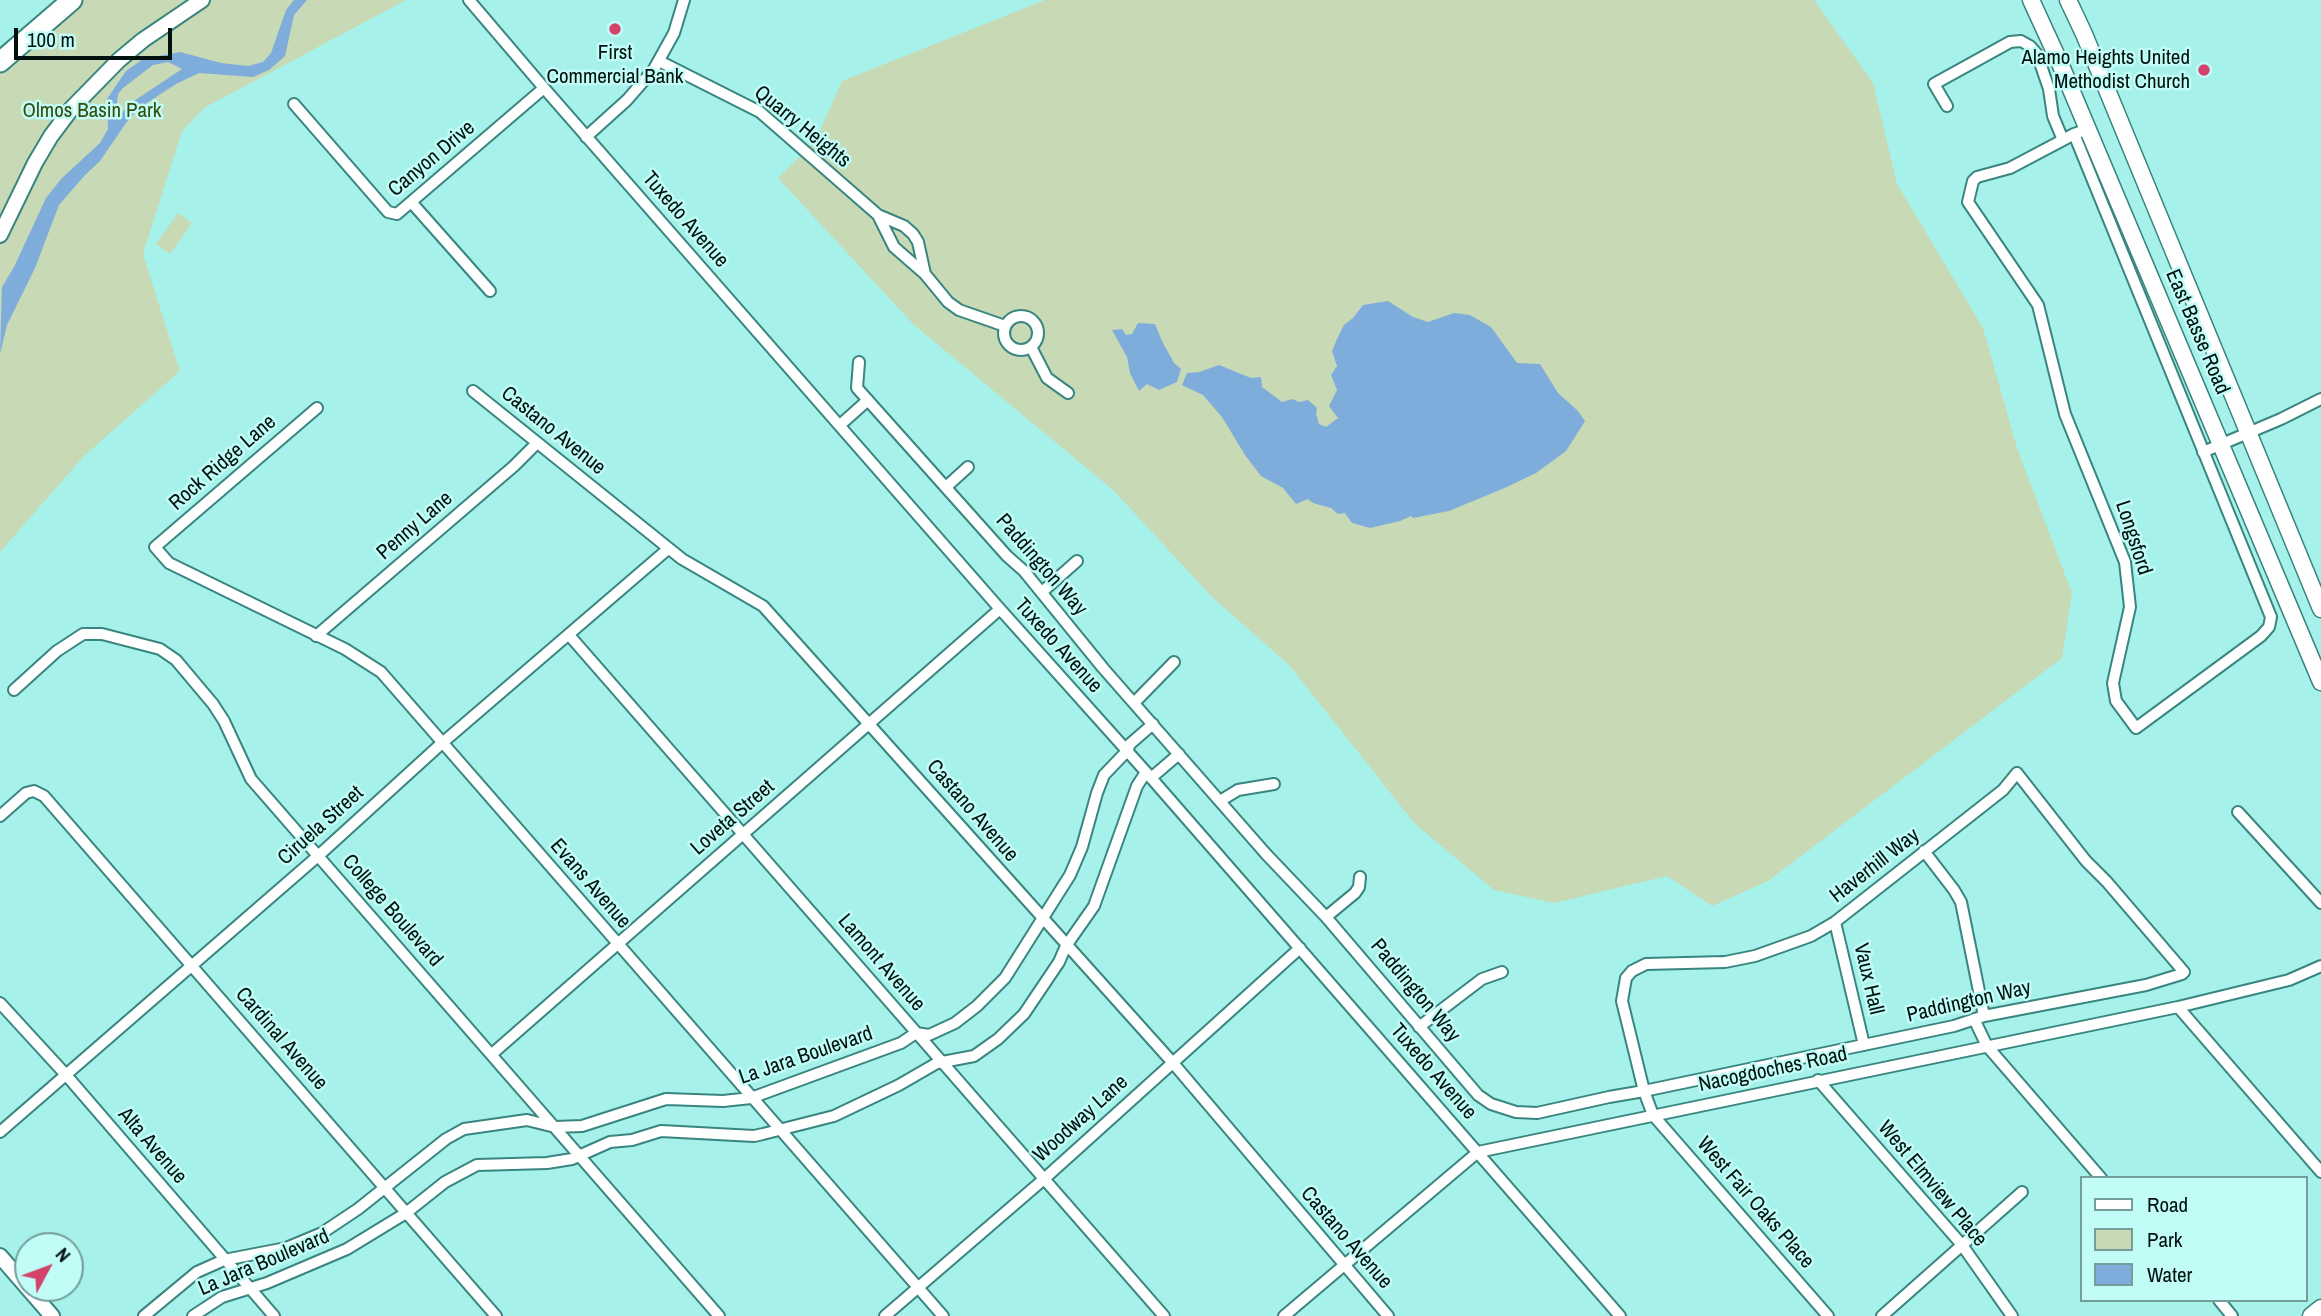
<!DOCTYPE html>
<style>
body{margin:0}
#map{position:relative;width:2321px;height:1316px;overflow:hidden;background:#a6f2eb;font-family:"Archivo Narrow",sans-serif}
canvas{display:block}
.legend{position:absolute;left:2080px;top:1176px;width:228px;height:126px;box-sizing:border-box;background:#c1fcf6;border:2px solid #749e9a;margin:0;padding:9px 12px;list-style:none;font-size:21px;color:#001110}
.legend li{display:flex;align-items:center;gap:14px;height:35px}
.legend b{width:35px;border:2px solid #749e9a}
.north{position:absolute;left:14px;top:1232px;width:70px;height:70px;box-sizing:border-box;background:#c1fcf6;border:2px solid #749e9a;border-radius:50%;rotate:49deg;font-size:19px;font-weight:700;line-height:28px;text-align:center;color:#001110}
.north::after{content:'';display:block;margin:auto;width:24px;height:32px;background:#d24369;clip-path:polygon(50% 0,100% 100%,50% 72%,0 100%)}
.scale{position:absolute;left:14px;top:28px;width:158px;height:32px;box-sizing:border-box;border:4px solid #001110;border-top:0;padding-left:9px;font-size:21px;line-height:24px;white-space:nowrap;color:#001110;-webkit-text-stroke:5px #c1fcf6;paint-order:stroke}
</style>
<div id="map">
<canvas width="2321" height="1316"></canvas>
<ul class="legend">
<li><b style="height:9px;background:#fff"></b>Road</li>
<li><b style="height:19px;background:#c7d9b5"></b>Park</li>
<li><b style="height:19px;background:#7faddb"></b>Water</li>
</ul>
<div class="north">N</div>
<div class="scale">100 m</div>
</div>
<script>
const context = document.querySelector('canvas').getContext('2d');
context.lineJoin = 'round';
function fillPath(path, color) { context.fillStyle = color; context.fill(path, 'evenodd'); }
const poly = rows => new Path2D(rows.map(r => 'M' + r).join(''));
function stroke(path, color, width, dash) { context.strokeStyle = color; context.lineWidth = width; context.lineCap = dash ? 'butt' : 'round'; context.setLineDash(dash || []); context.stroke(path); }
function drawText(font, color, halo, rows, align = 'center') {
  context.font = font + ' "Archivo Narrow",sans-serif'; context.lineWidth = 5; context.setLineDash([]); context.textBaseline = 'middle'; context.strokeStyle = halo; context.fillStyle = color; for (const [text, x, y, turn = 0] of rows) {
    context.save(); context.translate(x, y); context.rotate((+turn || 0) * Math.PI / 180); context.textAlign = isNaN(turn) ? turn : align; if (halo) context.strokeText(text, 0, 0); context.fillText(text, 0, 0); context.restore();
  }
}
const green = poly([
 [78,0,406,0,204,108,182,131,143,254,180,371,83,457,0,552,0,67],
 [1045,0,1814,0,1873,83,1897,184,1983,328,2017,448,2072,593,2062,658,1768,881,1712,906,1667,876,1554,903,1494,890,1415,824,1289,665,1212,597,1113,490,913,324,778,178,815,142,842,81],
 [178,213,192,223,170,254,156,244]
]);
const water = poly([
 [294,0,307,0,294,15,285,56,269,70,253,77,199,73,176,84,139,108,126,123,100,161,85,175,59,205,35,268,7,325,0,354,2,287,14,267,46,198,62,178,100,143,108,129,107,99,126,71,143,59,180,52,221,63,248,66,263,62,271,53,286,10],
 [168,62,182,69,131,103,115,120,118,94,123,88,153,65],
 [1388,301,1413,317,1428,322,1454,313,1470,315,1491,327,1517,363,1540,364,1558,393,1578,411,1585,421,1566,451,1536,473,1507,487,1449,511,1413,518,1411,516,1400,521,1370,528,1352,523,1345,513,1338,514,1331,508,1313,503,1308,499,1296,504,1283,488,1261,476,1245,455,1222,417,1203,395,1182,385,1187,373,1199,372,1219,365,1251,378,1261,377,1262,387,1282,402,1292,399,1299,402,1308,400,1317,408,1316,414,1319,424,1326,427,1338,418,1329,406,1337,390,1331,375,1337,366,1332,351,1338,337,1344,325,1353,318,1363,305],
 [1138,323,1155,324,1162,341,1174,363,1181,369,1177,382,1159,390,1147,384,1139,391,1130,373,1127,357,1112,330,1122,329,1126,335,1132,334]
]);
const minor = poly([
 [469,0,544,88,1000,609,1146,772,1620,1316],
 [659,61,760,112,878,215],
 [294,104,388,212,397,214,544,88],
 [1947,106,1934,84,2010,42,2021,41,2030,46,2037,54,2049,89,2053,116,2063,140],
 [2074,134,2271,617,2269,627,2261,636,2136,728,2116,701,2113,683,2130,607,2125,562,2065,414,2038,305,1968,202,1973,181,1977,177,2010,168,2063,140,2074,134,2088,129],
 [586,137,627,100,654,69,674,33,684,0],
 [412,203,490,291],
 [925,274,918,242,913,234,904,226,878,215,894,247,925,274,948,302,959,310,1005,326],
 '1004 333a17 17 0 1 1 34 0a17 17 0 1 1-34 0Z',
 [1031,347,1047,378,1068,393],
 [859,362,857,388,1007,556,1024,571,1103,668,1266,854,1326,917,1478,1095,1491,1104,1516,1112,1537,1113,1609,1097,1644,1091,1954,1026,1984,1016,2146,985,2182,974,2184,972,2107,882,2086,861,2017,773,2003,790,1835,922,1811,936,1755,956,1725,962,1646,964,1632,971,1626,978,1622,1001,1644,1091,1653,1115,1828,1316],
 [473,391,682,559,763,606,1173,1063,1388,1316],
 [317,408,155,547,169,563,345,649,381,672,943,1316],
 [840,425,868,400],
 [2203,452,2281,419,2321,399],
 [946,487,968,467],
 [1042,592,1077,561],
 [569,635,1164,1316],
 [316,636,514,466,537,443],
 [14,690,57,651,83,634,102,634,160,649,176,660,213,704,224,721,251,779,719,1316],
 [1134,703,1174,662],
 [1151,778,1179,754],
 [1220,801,1238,790,1274,784],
 [2238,812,2321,903],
 [0,816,26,793,34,791,44,796,496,1316],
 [1924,851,1954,890,1961,902,1984,1016],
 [1326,917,1355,893,1359,887,1360,877],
 [1835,922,1864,1045],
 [0,1003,67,1076,274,1316],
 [2178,1007,2321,1172],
 [1974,1019,1987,1046,2101,1178],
 [1419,1027,1482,979,1502,972],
 [492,1054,1000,609],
 [1818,1080,1962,1245,2012,1316],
 [0,1132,318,856,441,744,668,549],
 [2219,1300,2232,1316],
 [144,1316,197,1272,224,1260,286,1248,322,1233,358,1209,446,1139,464,1129,527,1120,555,1127,582,1126,666,1099,723,1101,751,1098,901,1043,916,1033,929,1035,955,1023,977,1006,1005,978,1070,875,1082,847,1097,793,1104,775,1127,751,1130,744,1153,724],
 [193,1316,222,1297,267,1283,347,1249,406,1213,445,1182,477,1165,547,1163,572,1159,610,1142,632,1140,661,1131,754,1136,763,1134,834,1116,899,1085,937,1063,974,1056,998,1039,1024,1014,1059,962,1066,946,1094,906,1137,786,1146,772],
 [885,1316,1044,1179,1300,948],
 [1284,1316,1478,1152,2178,1007,2289,980,2321,966],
 [1882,1316,2022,1192]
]);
const tertiary = poly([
 [0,235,35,163,51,136,72,108,119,60,143,40,202,0],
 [0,1256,52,1316]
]);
const secondary = poly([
 [2031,0,2059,61,2321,682],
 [2068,0,2084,34,2321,609],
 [2311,1316,2321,1308]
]);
const motorway = poly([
 [0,62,72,0]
]);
const markers = [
 [615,29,7,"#d24369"],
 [2204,70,7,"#d24369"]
];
const poiNames = [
 ["First",615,53],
 ["Commercial Bank",615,77],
 ["Alamo Heights United",2190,58,"right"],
 ["Methodist Church",2190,82,"right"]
];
const parkNames = [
 ["Olmos Basin Park",92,111]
];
const streetNames = [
 ["Quarry Heights",802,127,39],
 ["Canyon Drive",432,159,-40],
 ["Tuxedo Avenue",685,220,49],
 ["East Basse Road",2197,332,67],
 ["Castano Avenue",553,431,39],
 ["Rock Ridge Lane",223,463,-41],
 ["Penny Lane",415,526,-41],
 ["Longsford",2133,538,72],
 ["Paddington Way",1041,565,49],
 ["Tuxedo Avenue",1058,646,48],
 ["Castano Avenue",972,811,49],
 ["Loveta Street",733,818,-41],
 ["Ciruela Street",321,826,-42],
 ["Haverhill Way",1875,866,-38],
 ["Evans Avenue",590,884,49],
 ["College Boulevard",392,911,49],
 ["Lamont Avenue",881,963,49],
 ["Vaux Hall",1868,979,77],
 ["Paddington Way",1415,991,50],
 ["Paddington Way",1969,1002,-13],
 ["Cardinal Avenue",281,1039,49],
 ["La Jara Boulevard",806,1056,-19],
 ["Nacogdoches Road",1773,1070,-12],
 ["Tuxedo Avenue",1433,1072,49],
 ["Woodway Lane",1081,1119,-42],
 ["Alta Avenue",152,1146,49],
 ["West Elmview Place",1932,1184,50],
 ["West Fair Oaks Place",1755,1203,49],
 ["Castano Avenue",1346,1238,49],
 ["La Jara Boulevard",264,1263,-23]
];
fillPath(green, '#c7d9b5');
fillPath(water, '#7faddb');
stroke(minor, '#39857f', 14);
stroke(tertiary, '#39857f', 18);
stroke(secondary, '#39857f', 19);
stroke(motorway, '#39857f', 23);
stroke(minor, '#fff', 10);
stroke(tertiary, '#fff', 14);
stroke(secondary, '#fff', 16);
stroke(motorway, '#fff', 19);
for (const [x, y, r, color] of markers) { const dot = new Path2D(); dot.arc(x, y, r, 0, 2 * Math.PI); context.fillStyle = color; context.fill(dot); stroke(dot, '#c1fcf6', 2.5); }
drawText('21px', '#001110', '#c1fcf6', poiNames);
drawText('21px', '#334b0d', '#c1fcf6', parkNames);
drawText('21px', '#001110', '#c1fcf6', streetNames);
</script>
